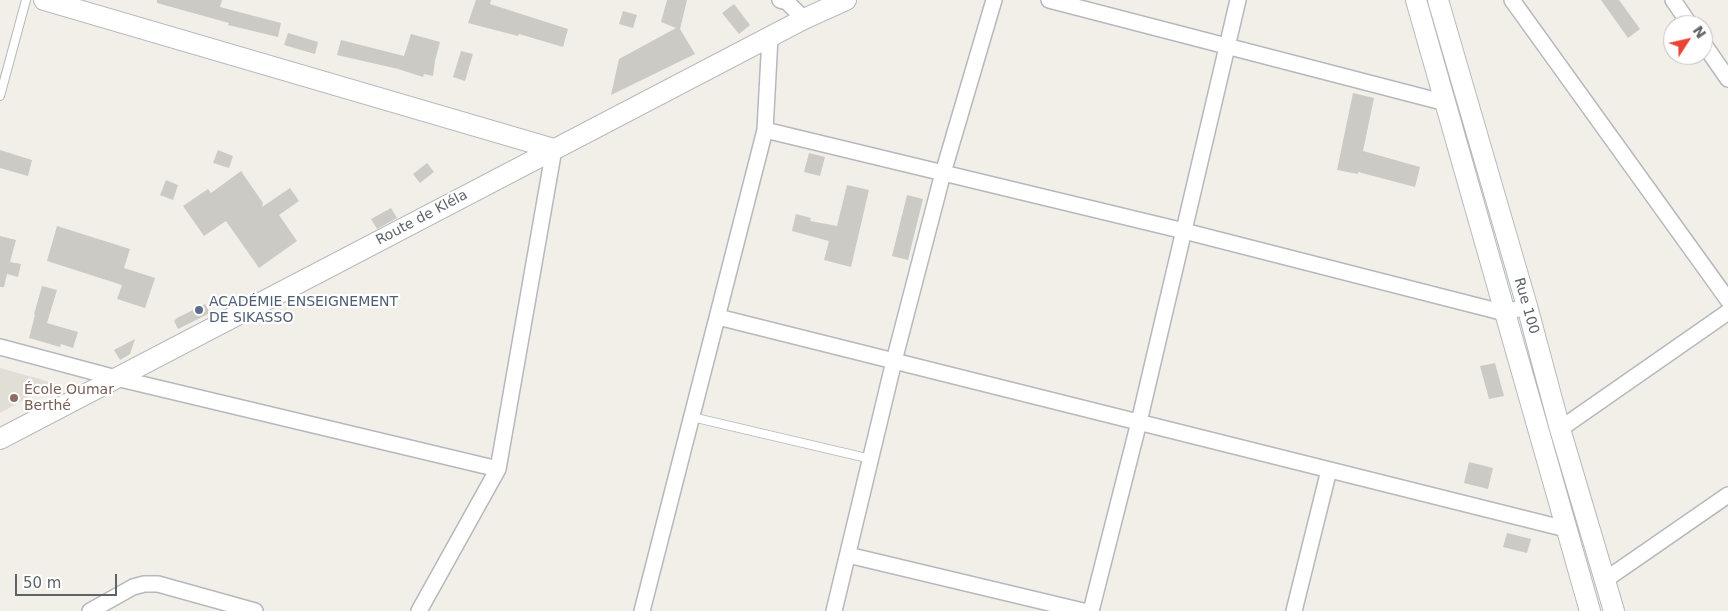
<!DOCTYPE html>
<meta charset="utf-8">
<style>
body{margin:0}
#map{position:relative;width:1728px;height:611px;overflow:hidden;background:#f1efe8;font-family:"DejaVu Sans",sans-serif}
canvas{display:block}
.north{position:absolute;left:1663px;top:15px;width:50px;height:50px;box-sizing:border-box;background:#fff;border:1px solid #bfc1c3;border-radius:50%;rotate:55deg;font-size:14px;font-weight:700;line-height:20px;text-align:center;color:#5f6368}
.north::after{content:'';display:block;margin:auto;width:18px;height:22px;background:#ea4335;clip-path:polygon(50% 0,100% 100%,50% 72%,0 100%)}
.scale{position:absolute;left:15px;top:574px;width:102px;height:22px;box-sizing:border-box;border:2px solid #5f6368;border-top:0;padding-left:6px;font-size:15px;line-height:18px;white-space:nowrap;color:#5f6368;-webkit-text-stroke:4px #fff;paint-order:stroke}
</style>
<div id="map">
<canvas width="1728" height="611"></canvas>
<div class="north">N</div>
<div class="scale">50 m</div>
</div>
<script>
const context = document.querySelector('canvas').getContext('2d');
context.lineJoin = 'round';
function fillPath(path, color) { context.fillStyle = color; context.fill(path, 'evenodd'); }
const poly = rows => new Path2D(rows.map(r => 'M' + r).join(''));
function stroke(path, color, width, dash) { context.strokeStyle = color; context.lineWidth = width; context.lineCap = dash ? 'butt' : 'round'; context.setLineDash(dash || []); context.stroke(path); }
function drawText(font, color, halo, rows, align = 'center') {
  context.font = font + ' "DejaVu Sans",sans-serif'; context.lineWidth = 4.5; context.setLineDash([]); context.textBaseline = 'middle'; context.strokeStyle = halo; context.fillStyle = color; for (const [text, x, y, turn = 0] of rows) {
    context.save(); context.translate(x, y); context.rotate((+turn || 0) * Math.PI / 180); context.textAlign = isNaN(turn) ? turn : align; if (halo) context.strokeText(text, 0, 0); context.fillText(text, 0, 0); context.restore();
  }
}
const education = poly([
 [0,368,54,383,0,413]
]);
const building = poly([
 [157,0,222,0,220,7,281,23,278,37,228,25,229,23,157,3],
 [476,0,491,0,490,4,568,29,563,47,519,34,518,36,468,23],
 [667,0,687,0,680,29,695,54,611,95,619,59,676,28,661,22],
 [1601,0,1619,0,1640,29,1628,38],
 [734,4,750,25,739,34,722,13],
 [623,11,637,15,633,28,619,24],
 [288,33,318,42,315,54,284,45],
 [411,34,440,42,435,61,433,76,424,74,423,77,398,69,337,55,341,40,404,56],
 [461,51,473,54,465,81,453,77],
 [1353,93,1374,98,1363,151,1420,167,1415,187,1358,172,1358,174,1337,170],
 [0,150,32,160,28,176,0,168],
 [218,150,233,156,229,168,213,163],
 [809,153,825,157,820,176,804,172],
 [427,163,434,172,420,183,413,174],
 [241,171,263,203,262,207,290,188,299,201,279,215,297,241,259,268,226,221,204,236,183,206,208,189,211,193],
 [166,180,178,185,173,200,160,195],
 [847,185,869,190,851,267,824,260,829,241,792,231,796,214,811,218,810,221,837,226],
 [907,195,923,199,908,260,892,256],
 [391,208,397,218,377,229,371,219],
 [57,226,130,249,124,268,155,278,145,308,117,299,122,285,47,261],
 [0,236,16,240,10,262,21,264,18,277,7,274,4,287,0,287],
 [42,286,57,290,47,323,78,332,73,348,61,344,60,347,29,338,35,315,34,314],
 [205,304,210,313,178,329,174,321,177,318],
 [135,339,130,354,120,360,114,350],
 [1495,363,1504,396,1489,399,1480,366],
 [1469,462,1493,468,1488,489,1464,483],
 [1507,533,1531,539,1527,553,1503,547]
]);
const lane = poly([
 [0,96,26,0],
 [692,417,871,459]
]);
const street = poly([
 [780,0,787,2,804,19],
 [1049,0,1446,103],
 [1512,0,1728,300],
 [1673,0,1690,25],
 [1703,43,1728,79],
 [765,130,1184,231,1505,313,1527,306],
 [718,317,1566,529],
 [0,347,116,378,498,469],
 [1560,429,1728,312],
 [848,555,1083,611],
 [1605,580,1728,495],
 [90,611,133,587,144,584,158,584,255,611],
 [419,611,498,469,554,149],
 [642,611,765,130,770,37],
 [834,611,894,361,943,173,994,0],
 [1091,611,1139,422,1238,0],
 [1294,611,1329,470]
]);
const secondary = poly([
 [44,0,554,149],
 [1416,0,1590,611],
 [1438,0,1527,306,1560,429,1614,611],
 [0,439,804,19,846,0]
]);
const markers = [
 [199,310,5,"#5c6f8a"],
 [14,398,5,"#8d6e63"]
];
const streetNames = [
 ["Route de Kléla",422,218,-28],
 ["Rue 100",1526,306,74]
];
const serviceNames = [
 ["ACADÉMIE ENSEIGNEMENT",209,302],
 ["DE SIKASSO",209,318]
];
const educationNames = [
 ["École Oumar",24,390],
 ["Berthé",24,406]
];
fillPath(education, '#e1ded6');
fillPath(building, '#cccac5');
stroke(lane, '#b5b8bc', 10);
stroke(street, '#b5b8bc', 18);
stroke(secondary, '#b6babf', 22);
stroke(lane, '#fff', 8);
stroke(street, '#fff', 15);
stroke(secondary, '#fff', 20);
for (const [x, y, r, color] of markers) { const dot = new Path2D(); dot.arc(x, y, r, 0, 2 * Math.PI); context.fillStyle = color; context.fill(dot); stroke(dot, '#fff', 2); }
drawText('14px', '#5f6368', '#fff', streetNames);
drawText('14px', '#4e5e75', '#fff', serviceNames, 'left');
drawText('14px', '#785e54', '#fff', educationNames, 'left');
</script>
